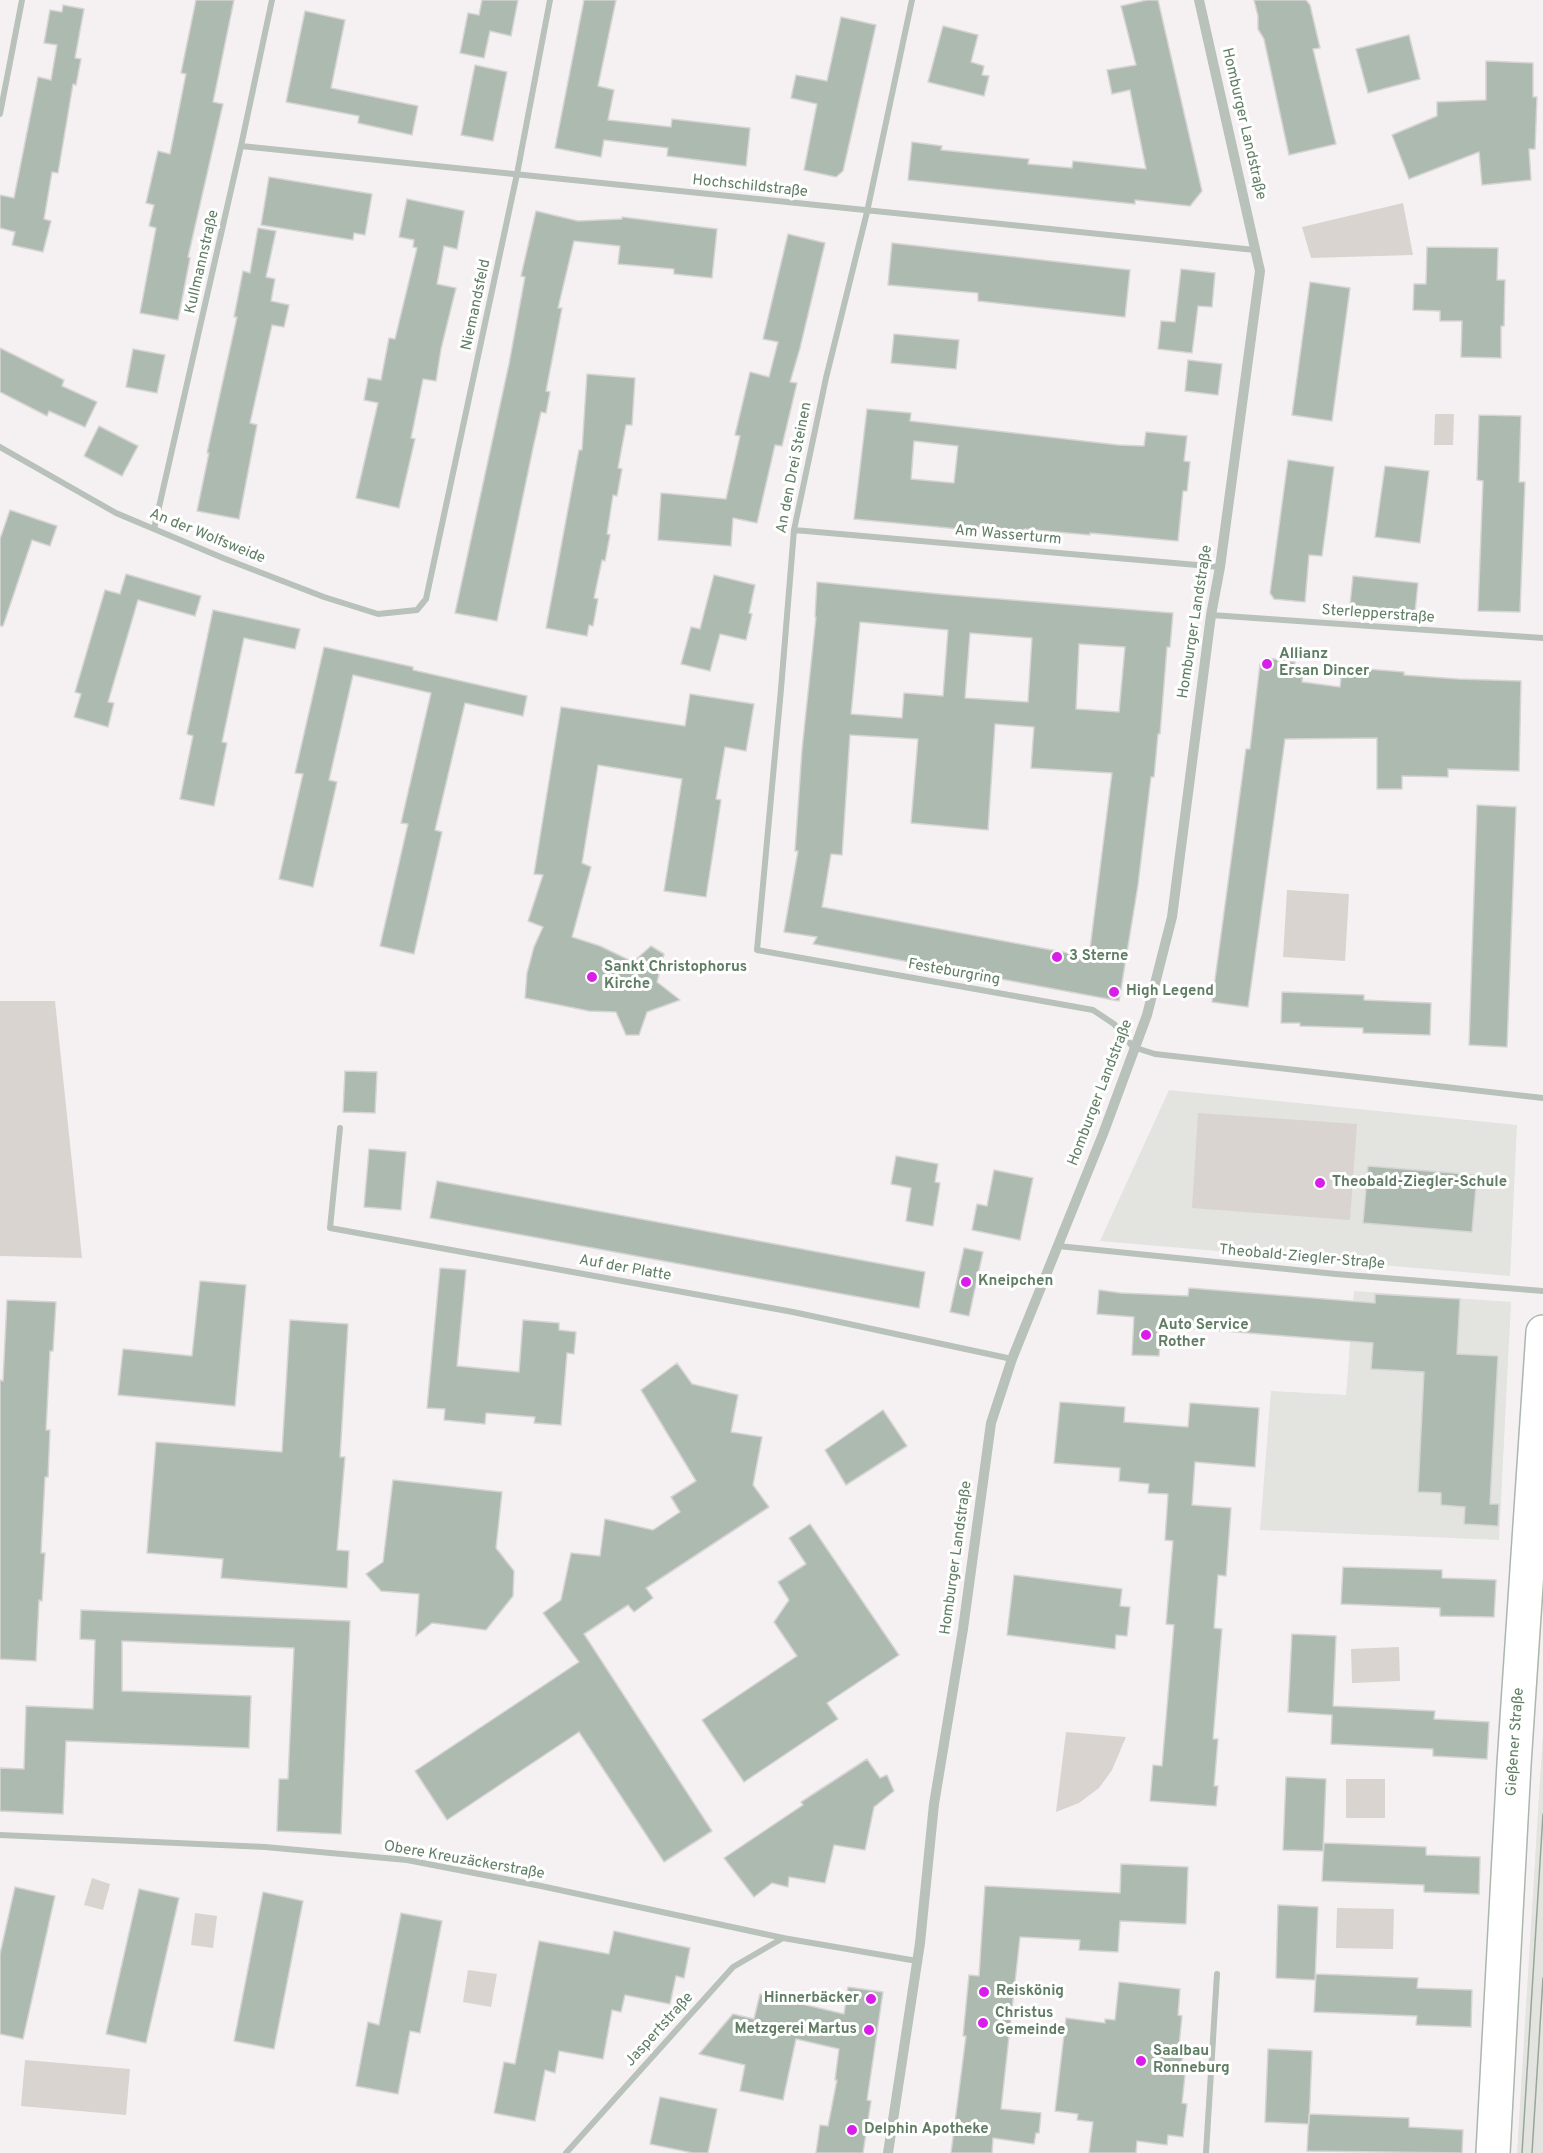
<!DOCTYPE html>
<meta charset="utf-8">
<style>
body{margin:0}
canvas{display:block;background:#f5f1f2}
</style>
<canvas width="1543" height="2153"></canvas>
<script>
const context = document.querySelector('canvas').getContext('2d');
context.lineJoin = 'round';
function fillPath(path, color) { context.fillStyle = color; context.fill(path, 'evenodd'); }
const poly = rows => new Path2D(rows.map(r => 'M' + r).join(''));
function stroke(path, color, width, dash) { context.strokeStyle = color; context.lineWidth = width; context.lineCap = dash ? 'butt' : 'round'; context.setLineDash(dash || []); context.stroke(path); }
function drawText(font, color, halo, rows, align = 'center') {
  context.font = font + ' Overpass,sans-serif'; context.lineWidth = 6; context.setLineDash([]); context.textBaseline = 'middle'; context.strokeStyle = halo; context.fillStyle = color; for (const [text, x, y, turn = 0] of rows) {
    context.save(); context.translate(x, y); context.rotate((+turn || 0) * Math.PI / 180); context.textAlign = isNaN(turn) ? turn : align; if (halo) context.strokeText(text, 0, 0); context.fillText(text, 0, 0); context.restore();
  }
}
const built = poly([
 [1169,1090,1517,1125,1510,1276,1100,1241],
 [1354,1291,1511,1302,1499,1540,1260,1530,1271,1391,1346,1395],
 [1543,1734,1543,2153,1517,2153,1539,1795]
]);
const green = poly([
 [1403,203,1413,255,1311,258,1302,227],
 [1435,414,1454,414,1453,445,1434,445],
 [1287,890,1349,894,1345,961,1283,957],
 [0,1001,55,1001,82,1258,0,1256],
 [1198,1113,1357,1124,1350,1220,1192,1208],
 [1399,1647,1400,1681,1352,1683,1351,1649],
 [1066,1732,1126,1737,1112,1770,1099,1788,1079,1803,1056,1812],
 [1346,1779,1385,1779,1385,1818,1346,1818],
 [92,1878,110,1884,103,1910,84,1905],
 [1337,1908,1394,1909,1393,1949,1336,1948],
 [195,1913,217,1916,213,1948,191,1945],
 [468,1970,497,1974,491,2007,463,2002],
 [25,2060,130,2069,126,2115,21,2106]
]);
const building = poly([
 [196,0,234,0,213,102,223,104,188,257,190,258,178,320,140,313,156,228,149,226,154,205,146,203,158,151,170,154,186,74,181,73,196,0],
 [482,0,518,0,511,36,490,31,484,58,460,53,468,13,479,15,482,0],
 [584,0,616,0,598,86,614,90,608,120,671,127,672,119,750,128,746,166,667,156,668,148,604,140,601,157,555,148,584,0],
 [1147,0,1158,0,1202,191,1190,206,1135,200,1135,204,908,180,912,142,942,146,941,150,1029,159,1028,164,1072,168,1073,161,1146,169,1130,90,1112,94,1107,70,1136,65,1121,6,1147,0],
 [1254,0,1306,0,1310,5,1320,48,1313,49,1336,144,1289,155,1264,39,1258,29,1258,16,1254,0],
 [63,5,84,9,75,58,81,59,76,85,73,84,58,173,52,172,44,219,51,221,43,252,12,245,15,232,0,228,0,195,14,198,38,77,51,80,57,45,44,43,50,10,62,12,63,5],
 [305,11,345,20,331,88,418,106,412,135,358,123,359,116,286,102,305,11],
 [841,17,876,25,843,171,836,177,804,170,817,104,791,98,796,75,827,81,841,17],
 [943,26,978,35,971,62,984,66,982,75,989,76,984,96,928,82,943,26],
 [1409,35,1420,79,1368,93,1356,49,1409,35],
 [1486,61,1533,63,1533,97,1537,97,1535,149,1529,149,1531,180,1482,185,1479,152,1409,179,1392,135,1437,116,1437,102,1486,100,1486,61],
 [475,65,507,72,493,141,461,135,475,65],
 [269,177,372,194,365,235,354,233,353,240,261,225,269,177],
 [407,199,464,211,457,249,444,246,437,284,456,288,441,349,436,381,423,379,411,438,415,439,399,508,356,498,378,403,364,400,368,378,381,380,389,338,395,339,417,248,413,247,414,240,399,237,407,199],
 [536,211,578,221,622,219,622,217,717,229,712,278,674,274,674,269,618,264,620,246,574,241,558,308,562,308,546,391,550,392,546,413,541,412,533,448,497,621,455,613,509,364,525,277,521,276,536,211],
 [258,228,276,231,266,277,275,279,271,301,289,305,284,327,272,325,250,423,257,425,239,519,197,511,209,453,207,453,237,317,234,317,243,271,250,273,258,228],
 [788,234,825,243,800,348,790,382,797,383,782,446,775,445,757,523,733,518,731,546,658,540,661,493,726,499,740,436,735,435,750,372,769,377,778,342,763,339,788,234],
 [892,243,1130,270,1125,317,978,301,978,293,888,285,892,243],
 [1427,247,1498,248,1497,280,1505,280,1504,326,1501,326,1501,358,1461,357,1462,321,1440,321,1440,311,1413,310,1414,284,1426,284,1427,247],
 [1181,269,1215,273,1212,307,1198,306,1192,353,1158,349,1161,321,1175,322,1181,269],
 [1310,282,1350,288,1332,421,1292,415,1310,282],
 [894,334,959,340,956,369,891,363,894,334],
 [0,348,64,380,62,386,97,402,85,427,49,411,47,416,0,392,0,348],
 [133,349,165,355,157,393,126,387,133,349],
 [1188,360,1222,364,1218,395,1185,391,1188,360],
 [587,374,635,378,632,425,626,425,618,468,622,469,617,496,613,495,607,534,610,535,605,561,602,560,594,598,598,599,593,626,589,625,587,636,546,628,579,450,582,450,587,374],
 [867,409,911,413,910,421,1118,445,1144,446,1146,432,1187,436,1184,461,1190,462,1187,491,1183,491,1178,541,1090,533,1090,535,1024,529,1024,532,959,526,959,529,854,519,867,409],
 [914,441,958,446,954,483,911,479,914,441],
 [1479,415,1521,416,1519,482,1525,482,1520,612,1478,611,1483,481,1477,480,1479,415],
 [99,426,138,446,122,476,84,456,99,426],
 [1288,460,1334,467,1322,556,1309,555,1305,602,1274,599,1270,593,1288,460],
 [1385,466,1429,471,1420,543,1375,537,1385,466],
 [10,510,57,526,50,546,32,540,3,626,0,626,0,539,10,510],
 [126,574,201,596,195,616,138,600,108,702,114,703,108,727,74,717,81,694,75,692,105,590,120,594,126,574],
 [714,575,755,585,749,613,752,614,746,640,720,634,710,671,681,664,691,627,700,629,714,575],
 [1353,576,1418,583,1415,612,1350,605,1353,576],
 [817,582,950,595,1173,613,1170,647,1167,647,1160,734,1158,734,1154,777,1151,777,1138,885,1119,1001,813,944,817,937,784,932,798,851,795,851,802,750,816,617,815,617,817,582],
 [860,622,948,630,943,696,904,693,902,718,851,714,860,622],
 [970,633,1032,638,1028,702,965,698,970,633],
 [1079,644,1125,647,1119,712,1076,709,1079,644],
 [995,724,1034,727,1031,768,1112,773,1089,957,822,907,831,854,842,855,850,735,918,739,911,823,988,830,995,724],
 [213,610,300,629,295,649,244,638,222,742,227,743,214,806,180,799,193,736,187,734,213,610],
 [324,647,413,667,413,670,527,696,523,716,465,703,435,830,442,832,414,954,380,946,408,824,401,823,431,693,353,675,329,780,337,782,313,887,279,879,303,774,295,773,324,647],
 [1267,658,1295,662,1294,669,1303,670,1302,682,1340,687,1342,667,1404,672,1404,675,1458,679,1521,681,1519,771,1448,769,1448,777,1402,776,1402,789,1377,789,1377,738,1285,739,1248,1007,1212,1002,1246,749,1250,749,1260,664,1267,658],
 [690,694,754,704,746,751,725,747,716,799,721,800,706,897,664,891,682,779,598,765,582,863,591,867,572,937,600,946,633,962,651,946,664,954,657,982,680,1000,647,1012,639,1035,626,1035,616,1012,589,1011,525,998,527,973,534,947,543,927,528,921,543,875,534,874,561,707,685,726,690,694],
 [1477,805,1516,807,1507,1047,1469,1045,1477,805],
 [1282,992,1364,995,1364,1000,1431,1003,1430,1035,1363,1033,1363,1028,1300,1026,1300,1023,1281,1023,1282,992],
 [345,1071,377,1072,375,1113,343,1112,345,1071],
 [369,1149,406,1152,401,1210,364,1207,369,1149],
 [896,1156,938,1164,935,1182,940,1183,933,1226,906,1221,911,1188,891,1184,896,1156],
 [1368,1166,1477,1175,1472,1232,1363,1223,1368,1166],
 [994,1170,1033,1178,1020,1240,972,1230,977,1204,987,1206,994,1170],
 [437,1181,925,1272,919,1308,430,1218,437,1181],
 [964,1248,983,1252,969,1316,950,1312,964,1248],
 [440,1268,466,1270,457,1366,519,1372,523,1320,559,1323,559,1330,576,1332,574,1354,567,1353,561,1425,534,1423,535,1417,486,1413,485,1424,444,1420,445,1409,427,1408,440,1268],
 [200,1281,246,1285,235,1406,118,1395,123,1349,192,1356,200,1281],
 [1189,1288,1375,1303,1375,1294,1460,1299,1457,1354,1498,1356,1490,1504,1499,1504,1498,1526,1464,1524,1465,1507,1441,1505,1441,1493,1418,1492,1424,1372,1371,1369,1373,1343,1161,1326,1159,1356,1132,1355,1134,1317,1097,1314,1099,1290,1121,1293,1188,1296,1189,1288],
 [7,1300,56,1302,53,1351,50,1351,46,1430,50,1430,48,1477,45,1477,41,1553,45,1553,42,1601,39,1600,36,1661,0,1659,0,1380,3,1381,7,1300],
 [290,1320,348,1324,340,1457,345,1457,337,1550,349,1551,347,1588,221,1578,223,1559,147,1553,156,1442,282,1452,290,1320],
 [677,1363,692,1384,738,1395,731,1432,762,1437,753,1485,769,1507,646,1588,653,1598,634,1612,628,1605,584,1634,712,1831,664,1862,579,1732,447,1820,415,1771,579,1662,543,1613,561,1600,571,1553,600,1556,605,1519,653,1530,680,1512,671,1497,696,1481,641,1390,677,1363],
 [1060,1402,1125,1407,1124,1422,1188,1427,1190,1403,1259,1408,1255,1467,1195,1462,1192,1505,1231,1508,1226,1576,1218,1575,1214,1628,1222,1629,1213,1739,1218,1739,1214,1786,1218,1786,1216,1806,1150,1801,1153,1765,1162,1766,1174,1625,1166,1624,1173,1541,1165,1540,1168,1494,1148,1493,1149,1484,1119,1481,1120,1468,1054,1463,1060,1402],
 [883,1410,907,1446,846,1485,825,1450,883,1410],
 [393,1480,502,1492,496,1548,514,1571,513,1596,486,1630,432,1623,416,1636,419,1594,381,1591,366,1574,383,1562,393,1480],
 [810,1524,899,1655,827,1703,838,1719,744,1782,702,1720,797,1656,774,1622,789,1600,778,1582,806,1564,789,1538,810,1524],
 [1343,1567,1442,1570,1442,1578,1496,1580,1494,1617,1440,1616,1440,1608,1341,1604,1343,1567],
 [1014,1575,1122,1589,1120,1606,1130,1607,1127,1636,1116,1635,1115,1649,1007,1635,1014,1575],
 [81,1610,350,1621,341,1834,277,1831,279,1779,288,1779,294,1648,122,1641,122,1691,251,1696,249,1748,66,1741,63,1814,0,1811,0,1768,24,1769,26,1706,93,1709,95,1640,80,1639,81,1610],
 [1292,1634,1336,1636,1333,1706,1435,1711,1434,1719,1489,1722,1487,1759,1433,1756,1433,1749,1331,1744,1332,1715,1288,1712,1292,1634],
 [867,1759,880,1778,887,1775,894,1791,874,1807,865,1850,834,1845,825,1883,789,1877,788,1887,772,1883,754,1897,724,1858,803,1805,801,1802,867,1759],
 [1286,1777,1326,1779,1323,1851,1283,1850,1286,1777],
 [1324,1843,1426,1847,1426,1855,1480,1857,1479,1894,1424,1892,1424,1885,1322,1881,1324,1843],
 [1121,1864,1188,1867,1186,1924,1120,1921,1118,1952,1079,1950,1080,1940,1020,1937,1001,2109,1041,2113,1039,2133,1036,2133,1034,2144,993,2138,992,2153,951,2153,966,2036,963,2036,969,1975,979,1976,985,1886,1120,1893,1121,1864],
 [15,1887,55,1896,23,2039,0,2034,0,1954,15,1887],
 [139,1889,179,1898,146,2043,106,2034,139,1889],
 [263,1892,303,1901,274,2049,234,2041,263,1892],
 [1278,1905,1318,1907,1315,1980,1276,1978,1278,1905],
 [401,1913,442,1921,420,2033,410,2031,398,2094,356,2086,368,2022,379,2025,401,1913],
 [614,1931,690,1948,684,1978,676,1976,670,2004,625,1995,621,2012,612,2010,603,2059,559,2051,555,2073,545,2070,535,2121,494,2113,504,2062,515,2064,539,1941,609,1954,614,1931],
 [1316,1974,1418,1978,1417,1988,1472,1990,1471,2027,1416,2025,1417,2016,1314,2012,1316,1974],
 [1119,1982,1180,1989,1178,2015,1182,2016,1179,2046,1184,2047,1180,2074,1185,2075,1182,2103,1187,2104,1183,2137,1168,2135,1167,2145,1137,2141,1136,2153,1089,2153,1093,2122,1077,2120,1078,2114,1055,2111,1066,2018,1105,2023,1105,2019,1115,2020,1119,1982],
 [848,1987,883,1992,867,2100,871,2101,863,2153,816,2153,820,2125,828,2126,837,2080,835,2080,839,2049,796,2039,783,2100,740,2091,745,2065,699,2054,733,2014,754,2019,760,1994,844,2014,848,1987],
 [1268,2049,1312,2051,1309,2124,1265,2122,1268,2049],
 [660,2097,717,2109,708,2153,693,2153,650,2144,660,2097],
 [1309,2114,1409,2118,1409,2127,1463,2130,1462,2153,1307,2151,1309,2114]
]);
const minor = poly([
 [912,0,867,212,826,378,794,530,781,689,757,950,1093,1010,1114,1024,1133,1047,1155,1054,1543,1098],
 [0,114,22,0],
 [241,146,1255,250],
 [0,447,116,513,223,558,324,597,378,614,417,610,426,599,517,174,550,0],
 [154,529,241,146,272,0],
 [794,530,1220,567],
 [1211,615,1543,638],
 [340,1128,330,1228,793,1312,1012,1359],
 [1058,1246,1336,1274,1543,1291],
 [0,1835,265,1847,407,1860,541,1886,783,1938,917,1961],
 [566,2153,733,1967,783,1938],
 [1206,2153,1217,1974]
]);
const tertiary = poly([
 [888,2153,920,1943,934,1804,963,1629,991,1423,1012,1359,1103,1134,1147,1015,1172,917,1211,615,1220,567,1260,271,1199,0]
]);
const secondary = poly([
 [1493,2153,1514,1764,1543,1332]
]);
const tram = poly([
 [1522,2153,1543,1814],
 [1532,2153,1543,1978]
]);
const markers = [
 [1267,664,6,"#da1ee9"],
 [1057,957,6,"#da1ee9"],
 [592,977,6,"#da1ee9"],
 [1114,992,6,"#da1ee9"],
 [1320,1183,6,"#da1ee9"],
 [966,1282,6,"#da1ee9"],
 [1146,1335,6,"#da1ee9"],
 [984,1992,6,"#da1ee9"],
 [871,1999,6,"#da1ee9"],
 [983,2023,6,"#da1ee9"],
 [869,2030,6,"#da1ee9"],
 [1141,2061,6,"#da1ee9"],
 [852,2130,6,"#da1ee9"]
];
const streetNames = [
 ["Homburger Landstraße",1243,124,77],
 ["Hochschildstraße",750,187,6],
 ["Kullmannstraße",203,262,-77],
 ["Niemandsfeld",477,305,-78],
 ["An den Drei Steinen",795,468,-79],
 ["Am Wasserturm",1008,536,5],
 ["An der Wolfsweide",207,537,22],
 ["Sterlepperstraße",1378,615,4],
 ["Homburger Landstraße",1196,622,-81],
 ["Festeburgring",954,973,10],
 ["Homburger Landstraße",1101,1093,-69],
 ["Theobald-Ziegler-Straße",1302,1258,5],
 ["Auf der Platte",625,1269,10],
 ["Homburger Landstraße",957,1558,-82],
 ["Gießener Straße",1516,1742,-86],
 ["Obere Kreuzäckerstraße",464,1861,10],
 ["Jaspertstraße",660,2030,-48]
];
const poiNames = [
 ["Allianz",1279,655],
 ["Ersan Dincer",1279,672],
 ["3 Sterne",1069,957],
 ["Sankt Christophorus",604,968],
 ["Kirche",604,985],
 ["High Legend",1126,992],
 ["Theobald-Ziegler-Schule",1332,1183],
 ["Kneipchen",978,1282],
 ["Auto Service",1158,1326],
 ["Rother",1158,1343],
 ["Reiskönig",996,1992],
 ["Hinnerbäcker",859,1999,"right"],
 ["Christus",995,2014],
 ["Gemeinde",995,2031],
 ["Metzgerei Martus",857,2030,"right"],
 ["Saalbau",1153,2052],
 ["Ronneburg",1153,2069],
 ["Delphin Apotheke",864,2130]
];
fillPath(built, '#e3e3e0');
fillPath(green, '#dad4d0');
fillPath(building, '#adbaaf');
stroke(building, '#d6d4d5', 1.5);
stroke(secondary, '#abb7ac', 36);
stroke(minor, '#b8c2ba', 6);
stroke(tertiary, '#b8c2ba', 10);
stroke(secondary, '#fff', 33);
stroke(tram, '#98a79a', 1.5);
for (const [x, y, r, color] of markers) { const dot = new Path2D(); dot.arc(x, y, r, 0, 2 * Math.PI); context.fillStyle = color; context.fill(dot); stroke(dot, '#fff', 2); }
drawText('15px', '#5f7d63', '#fff', streetNames);
drawText('bold 15px', '#5f7d63', '#fff', poiNames, 'left');
</script>
